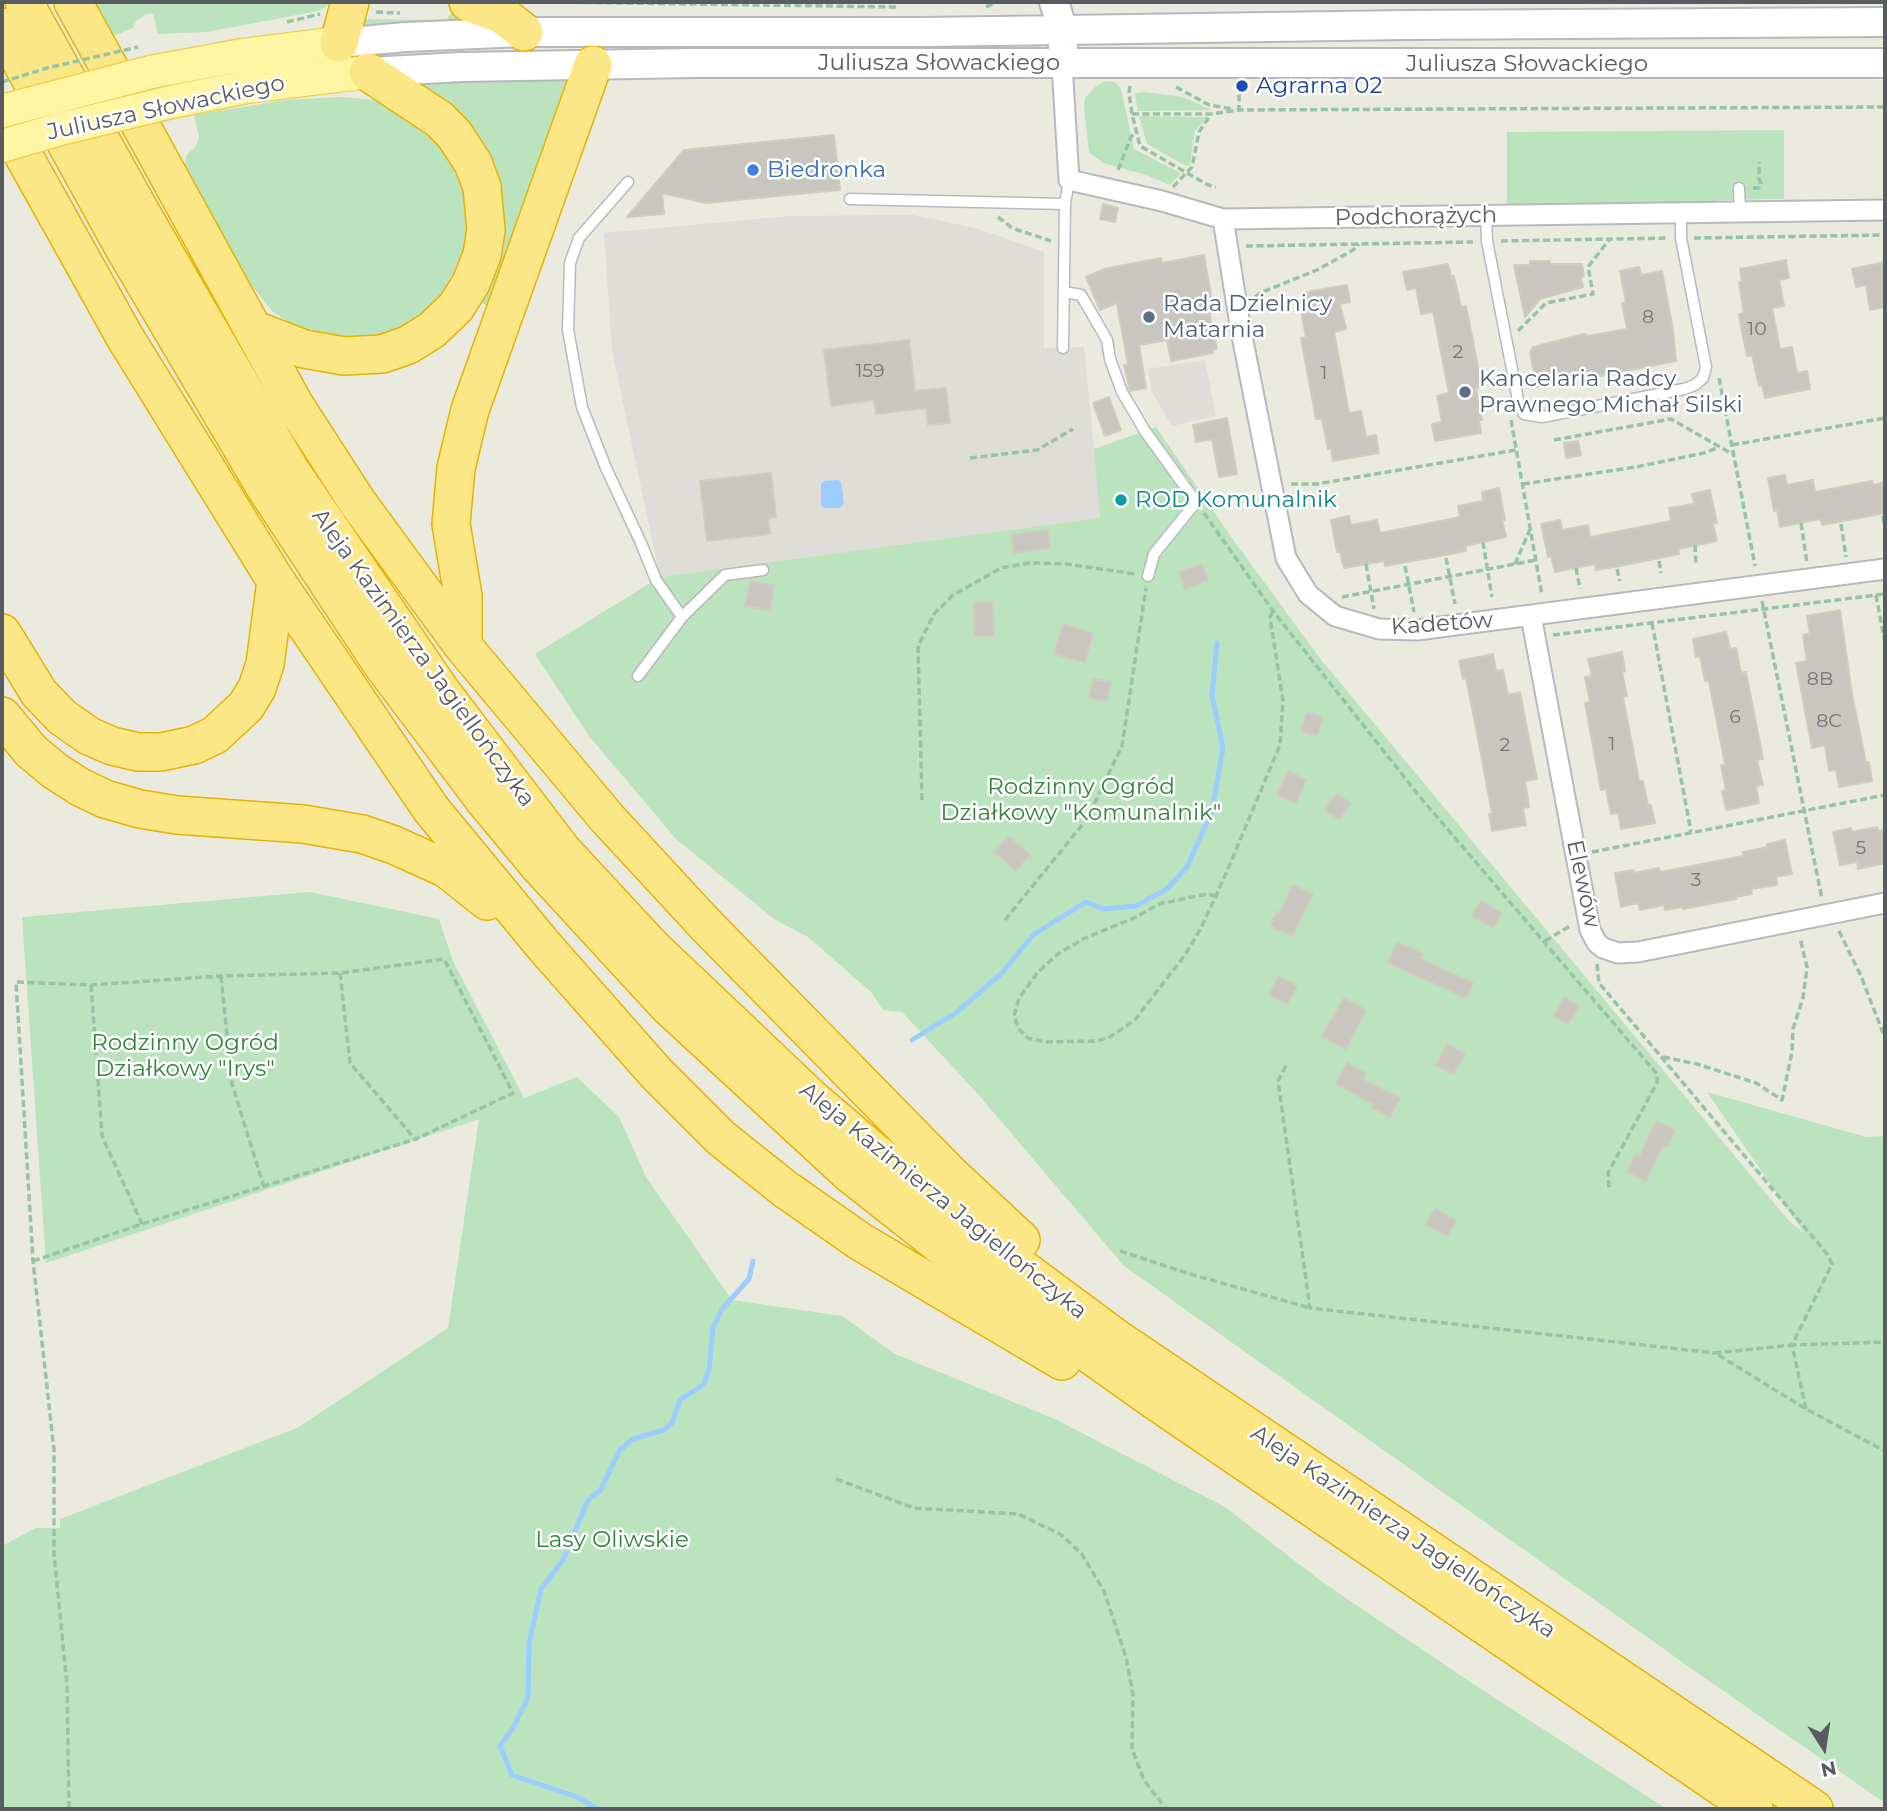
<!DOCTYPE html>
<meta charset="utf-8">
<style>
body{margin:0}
#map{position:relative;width:1887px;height:1811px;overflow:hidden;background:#ebeadf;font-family:Montserrat,sans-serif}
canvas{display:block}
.frame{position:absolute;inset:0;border:4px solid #585b60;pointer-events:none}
.north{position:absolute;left:1789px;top:1713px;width:70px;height:70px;-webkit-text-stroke:5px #fff;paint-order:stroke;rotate:168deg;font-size:19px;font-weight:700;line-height:28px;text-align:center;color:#585b60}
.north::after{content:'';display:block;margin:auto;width:24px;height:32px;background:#585b60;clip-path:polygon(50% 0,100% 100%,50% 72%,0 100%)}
</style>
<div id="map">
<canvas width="1887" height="1811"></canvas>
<div class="frame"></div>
<div class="north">N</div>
</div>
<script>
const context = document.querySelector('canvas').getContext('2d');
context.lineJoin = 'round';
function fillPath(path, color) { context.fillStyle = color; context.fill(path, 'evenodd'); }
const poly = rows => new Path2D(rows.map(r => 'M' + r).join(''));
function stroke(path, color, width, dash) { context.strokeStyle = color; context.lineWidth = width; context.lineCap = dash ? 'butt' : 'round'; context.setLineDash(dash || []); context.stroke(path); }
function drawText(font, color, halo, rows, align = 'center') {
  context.font = font + ' Montserrat,sans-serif'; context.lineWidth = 5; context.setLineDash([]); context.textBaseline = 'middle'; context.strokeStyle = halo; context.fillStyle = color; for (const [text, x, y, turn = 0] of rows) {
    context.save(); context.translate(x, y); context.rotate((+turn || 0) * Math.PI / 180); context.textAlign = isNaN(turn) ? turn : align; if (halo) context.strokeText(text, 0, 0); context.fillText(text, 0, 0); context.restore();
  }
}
const industrial = poly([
 [913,215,976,228,1044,252,1044,348,1084,347,1101,518,660,577,612,351,604,233,789,216],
 [1205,360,1216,416,1172,426,1152,392,1148,369]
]);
const green = poly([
 [96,2,329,2,327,6,318,11,207,32,158,34,153,14,146,14,136,21,133,28,111,37],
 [454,9,472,21,355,29,360,19,446,20],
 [576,79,493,308,479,302,487,287,503,242,503,198,495,169,481,142,414,81],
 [1106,81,1115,82,1121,89,1134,149,1181,173,1170,185,1146,175,1103,163,1089,152,1084,106,1085,98,1095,87],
 [1144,92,1183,97,1211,110,1138,111,1135,95,1136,93],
 [341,97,377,100,405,110,453,147,477,213,467,263,444,299,415,325,383,337,343,340,301,330,272,311,237,267,183,169,187,155,196,146,199,137,194,115,286,100],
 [1139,116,1207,117,1195,131,1190,165,1186,166,1147,144],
 [1784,130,1784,199,1718,200,1718,203,1507,207,1507,132],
 [1156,427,1234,541,1322,661,1789,1221,1804,1233,1707,1092,1866,1137,1885,1136,1885,1803,1709,1681,1124,1266,977,1093,902,1012,883,1010,871,992,808,937,774,919,676,839,589,736,535,654,660,577,1100,518,1094,449],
 [310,892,439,919,453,961,524,1098,577,1077,619,1117,646,1177,732,1300,842,1316,895,1354,1055,1419,1225,1507,1321,1581,1470,1682,1667,1809,2,1809,2,1546,36,1528,60,1528,60,1519,297,1428,448,1328,479,1119,46,1263,22,917]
]);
const water = poly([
 [838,480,841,482,844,503,840,508,824,508,821,506,821,484,824,481]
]);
const stream = poly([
 [912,1040,957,1012,1002,973,1033,935,1086,902,1103,909,1136,906,1167,889,1187,867,1212,811,1223,748,1212,695,1217,643],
 [598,1809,577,1797,512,1775,500,1746,513,1728,528,1698,529,1644,541,1589,563,1560,588,1500,600,1491,620,1450,633,1439,664,1430,672,1423,680,1400,703,1385,709,1370,713,1328,722,1309,749,1279,753,1261]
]);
const building = poly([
 [834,135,840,190,706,203,662,193,664,214,627,217,684,150,834,135],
 [1103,204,1118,208,1115,222,1100,219,1103,204],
 [1204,255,1214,312,1209,313,1217,349,1213,350,1213,353,1171,361,1167,340,1139,345,1146,388,1130,391,1124,365,1128,365,1117,303,1100,310,1086,277,1104,269,1161,258,1162,263,1204,255],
 [1786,260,1789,278,1779,280,1784,306,1772,308,1780,349,1792,347,1797,373,1807,371,1810,389,1765,398,1762,385,1759,386,1752,355,1747,356,1742,332,1739,314,1744,313,1739,282,1742,282,1740,269,1786,260],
 [1530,261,1550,261,1550,264,1582,264,1584,276,1581,277,1583,287,1540,299,1525,317,1514,265,1530,265,1530,261],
 [1885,262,1885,307,1870,310,1866,285,1856,287,1852,269,1885,262],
 [1448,264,1451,276,1454,276,1461,307,1466,306,1482,387,1476,388,1482,420,1479,420,1481,433,1435,441,1432,424,1442,422,1437,396,1449,393,1433,312,1421,314,1416,288,1407,290,1403,272,1448,264],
 [1639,267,1641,275,1662,271,1673,330,1676,361,1595,377,1594,373,1563,379,1563,382,1537,387,1530,352,1533,347,1584,334,1588,336,1627,329,1622,303,1626,303,1620,271,1639,267],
 [1347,285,1350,302,1340,304,1346,329,1334,332,1349,413,1361,411,1366,437,1376,435,1379,453,1333,461,1331,449,1328,449,1322,419,1316,419,1304,355,1301,338,1306,337,1300,306,1304,306,1301,293,1347,285],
 [909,340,915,391,946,388,950,423,928,425,926,408,876,414,874,400,831,406,824,350,909,340],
 [1109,397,1121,430,1105,436,1093,403,1109,397],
 [1227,418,1237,474,1219,477,1212,439,1196,442,1193,425,1227,418],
 [1578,441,1581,455,1566,458,1564,443,1578,441],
 [771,473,776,517,768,518,770,534,707,541,700,481,771,473],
 [1785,475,1787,485,1813,480,1815,492,1872,481,1873,485,1885,482,1885,513,1822,525,1820,519,1780,527,1777,510,1774,511,1768,478,1785,475],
 [1499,488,1505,520,1502,520,1506,537,1465,546,1466,551,1451,554,1385,566,1384,561,1344,568,1340,552,1337,552,1331,520,1349,516,1351,525,1377,520,1380,533,1460,517,1458,506,1483,501,1482,492,1499,488],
 [1710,490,1717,523,1713,524,1717,541,1678,549,1679,554,1620,566,1596,570,1595,564,1555,572,1551,556,1548,557,1541,524,1560,520,1562,530,1588,525,1590,537,1671,521,1669,508,1694,504,1692,494,1710,490],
 [1048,530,1050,548,1014,553,1011,535,1048,530],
 [1202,564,1208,580,1185,589,1179,572,1202,564],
 [750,581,774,585,770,610,745,606,750,581],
 [974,602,993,602,994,636,974,636,974,602],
 [1840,610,1852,694,1866,763,1869,762,1872,781,1839,787,1836,770,1829,771,1825,745,1812,748,1796,663,1807,661,1803,635,1810,633,1807,616,1840,610],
 [1063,624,1093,633,1085,663,1054,654,1063,624],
 [1726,632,1730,649,1736,648,1741,673,1746,672,1763,759,1757,760,1763,785,1756,786,1759,803,1726,810,1722,791,1726,790,1721,765,1725,765,1709,681,1705,681,1700,656,1696,657,1693,639,1726,632],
 [1622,652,1625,671,1622,672,1627,696,1623,697,1639,781,1643,781,1648,805,1651,805,1655,823,1621,829,1618,813,1611,814,1606,789,1601,790,1585,703,1590,702,1585,677,1592,676,1588,659,1622,652],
 [1493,654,1496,671,1503,670,1508,695,1520,692,1537,779,1525,781,1529,807,1523,808,1526,825,1492,831,1489,814,1492,813,1476,728,1466,678,1463,679,1459,661,1493,654],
 [1093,679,1111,682,1107,701,1089,698,1093,679],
 [1307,712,1323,717,1317,736,1301,731,1307,712],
 [1288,771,1306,780,1296,803,1277,794,1288,771],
 [1336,794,1351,803,1339,820,1325,810,1336,794],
 [1877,827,1878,831,1885,830,1885,863,1858,869,1857,862,1840,865,1833,832,1851,828,1852,832,1877,827],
 [1009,836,1030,855,1016,871,995,852,1009,836],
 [1785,840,1792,874,1776,877,1777,885,1751,889,1752,894,1736,897,1736,899,1683,909,1683,907,1665,910,1664,905,1640,910,1638,903,1621,907,1615,873,1633,870,1634,873,1659,868,1660,872,1743,856,1743,852,1768,847,1767,844,1785,840],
 [1293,885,1313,894,1292,936,1270,926,1277,911,1280,913,1293,885],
 [1481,901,1502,913,1493,928,1472,916,1481,901],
 [1397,942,1423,954,1421,959,1473,983,1466,998,1388,963,1397,942],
 [1279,976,1297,986,1287,1004,1269,995,1279,976],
 [1565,997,1579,1006,1568,1025,1554,1016,1565,997],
 [1344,998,1366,1010,1346,1049,1321,1037,1344,998],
 [1447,1044,1465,1054,1454,1074,1436,1065,1447,1044],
 [1347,1063,1366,1073,1363,1079,1400,1098,1390,1117,1372,1108,1373,1104,1336,1084,1347,1063],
 [1656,1121,1675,1130,1667,1147,1663,1145,1646,1181,1627,1172,1635,1155,1639,1157,1656,1121],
 [1435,1208,1456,1220,1447,1236,1426,1225,1435,1208]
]);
const path = poly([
 [553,2,896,7],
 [986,7,996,2],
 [376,12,400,13],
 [287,22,320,14],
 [1130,86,1129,93,1132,114,1140,146,1208,185,1216,187],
 [1237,86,1239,86,1239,110],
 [1176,87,1209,105,1233,109],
 [1132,114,1211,114,1239,110,1885,107],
 [1118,170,1131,137,1136,132],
 [1173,187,1192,167,1199,132,1211,114],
 [1753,188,1759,188,1761,183,1759,180,1759,162],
 [998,217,1012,228,1051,241],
 [1694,238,1885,235],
 [1501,241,1669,238],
 [1246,246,1473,242],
 [1255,297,1260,293,1317,270,1353,250,1359,244],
 [1518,331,1546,303,1593,294,1588,267,1609,240],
 [1719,378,1755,566],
 [1511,420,1542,595],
 [1554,440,1671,419,1734,455],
 [1732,445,1885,418],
 [970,458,1037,450,1073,429],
 [1291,484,1317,484,1516,450],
 [1523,484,1636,467,1704,453,1719,447],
 [1204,513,1273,611,1420,797,1657,1074,1657,1083,1608,1173,1609,1188],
 [1883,516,1885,530],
 [1801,523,1807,563],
 [1841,524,1846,557],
 [1483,542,1492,597],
 [1695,545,1696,566],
 [1446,558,1455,604],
 [1659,561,1661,573],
 [1366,564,1374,609],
 [1515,564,1531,527],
 [1405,566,1414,612],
 [1576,568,1580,589],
 [1617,569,1620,581],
 [1876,595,1885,643],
 [1342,597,1536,560],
 [1762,601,1822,899],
 [1652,623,1691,832],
 [1553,635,1885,594],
 [922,800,918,646,934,614,953,595,1001,568,1029,563,1067,564,1135,574],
 [1592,852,1885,795],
 [1216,896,1207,894,1159,904,1136,917,1083,939,1058,954,1038,972,1019,998,1014,1016,1019,1029,1028,1038,1045,1042,1095,1041,1108,1038,1134,1021,1185,955,1201,928,1216,896,1230,864,1280,745,1283,701,1271,624,1270,617,1273,611],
 [1005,920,1087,819,1122,746,1146,588],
 [1839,931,1861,976,1885,1038],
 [1545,941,1570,926],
 [1597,964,1599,983,1828,1255,1832,1264,1792,1345,1885,1342],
 [340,973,350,1063,415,1139],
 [221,976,232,1084,264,1187],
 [91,985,102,1136,142,1224],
 [1663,1057,1697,1064,1756,1083,1782,1100,1792,1052,1793,1029,1803,998,1807,967,1800,938],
 [1286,1066,1278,1081,1310,1308,1715,1353],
 [1120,1251,1190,1274,1310,1308],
 [33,1261,142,1224,416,1139,513,1093,444,959,340,973,221,976,91,985,16,982,33,1261,54,1450,54,1554,67,1685,69,1809],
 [1806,1409,1792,1345,1715,1353,1806,1409,1885,1451],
 [836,1479,914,1508,1018,1514,1060,1534,1081,1553,1104,1591,1126,1657,1133,1695,1132,1749,1144,1780,1166,1809]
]);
const lane = poly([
 [628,182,579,238,570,263,568,330,582,407,606,468,641,543,656,580,682,617,638,676],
 [1739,188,1740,213],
 [850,199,1065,204],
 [1486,216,1487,241,1519,405,1524,414,1542,417,1684,389,1695,385,1703,378,1706,367,1681,238,1681,214],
 [1064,292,1081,295,1107,340,1110,359,1122,392,1145,431,1196,502,1154,554,1148,576],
 [1063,348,1065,204,1069,180],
 [682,617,725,575,763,570]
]);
const street = poly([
 [1062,64,1069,180,1162,201,1223,219,1885,210],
 [1223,219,1241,331,1286,558,1308,594,1335,616,1379,629,1417,630,1885,569],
 [1531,616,1590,930,1597,943,1603,948,1618,953,1638,952,1885,903]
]);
const secondary = poly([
 [1054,2,1063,30,1063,47],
 [339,43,406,37,524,32,925,32,1407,25,1885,22],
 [368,72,461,67,693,63,1885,63]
]);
const primary = poly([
 [151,72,243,55,339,43],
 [171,102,246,87,368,72]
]);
const highway = poly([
 [24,2,139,209,290,470,441,691,562,850,653,948,810,1097,873,1151,1004,1255,1116,1338,1814,1809],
 [73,2,294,404,358,503,463,646,607,818,705,924,950,1174,1021,1240],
 [468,2,501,14,524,32],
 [2,27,124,248,265,487,381,663,485,801,539,866,668,1006,849,1173,978,1275,1154,1400,1754,1809],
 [339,43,350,2],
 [2,117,126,339,276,581,431,809,544,946,656,1073,721,1138,785,1189,861,1242,1062,1361],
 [255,330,304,349,344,356,382,354,408,345,432,330,456,307,471,283,482,255,486,230,482,187,473,163,454,134,439,119,368,72],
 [2,633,39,693,62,717,89,736,112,746,138,752,161,752,194,745,215,735,246,706,257,688,265,664,276,581],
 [463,646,463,596,451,524,456,468,470,410,593,65],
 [2,716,31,751,55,771,80,787,105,799,140,809,177,815,303,824,362,834,394,845,447,869,487,901]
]);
const pathBridge = poly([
 [2,82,47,68,138,47]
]);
const primaryBridge = poly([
 [2,111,151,72],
 [2,146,60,129,171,102]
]);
const markers = [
 [1242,86,7,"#1a4fb4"],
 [753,170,7,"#3f7fe0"],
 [1149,317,7,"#5c6f8a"],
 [1465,392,7,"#5c6f8a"],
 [1121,500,7,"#0f9aa8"]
];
const numberNames = [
 ["8",1648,317],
 ["10",1757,329],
 ["2",1458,352],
 ["159",870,371],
 ["1",1324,373],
 ["8B",1820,679],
 ["6",1735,717],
 ["8C",1829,721],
 ["1",1612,744],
 ["2",1505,745],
 ["5",1861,848],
 ["3",1696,880]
];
const streetNames = [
 ["Juliusza Słowackiego",939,63],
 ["Juliusza Słowackiego",1527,64],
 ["Juliusza Słowackiego",166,108,-12],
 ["Podchorążych",1416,217,-1],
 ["Kadetów",1442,624,-4],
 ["Aleja Kazimierza Jagiellończyka",423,658,54],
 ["Elewów",1583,884,78],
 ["Aleja Kazimierza Jagiellończyka",943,1201,39],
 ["Aleja Kazimierza Jagiellończyka",1403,1532,34]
];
const transitNames = [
 ["Agrarna 02",1256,86]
];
const shopNames = [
 ["Biedronka",767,170]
];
const serviceNames = [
 ["Rada Dzielnicy",1163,304],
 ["Matarnia",1163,330],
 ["Kancelaria Radcy",1479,379],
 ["Prawnego Michał Silski",1479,405]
];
const cultureNames = [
 ["ROD Komunalnik",1135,500]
];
const parkNames = [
 ["Rodzinny Ogród",1081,787],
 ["Działkowy \"Komunalnik\"",1081,813],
 ["Rodzinny Ogród",185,1043],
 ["Działkowy \"Irys\"",185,1069],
 ["Lasy Oliwskie",612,1540]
];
fillPath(industrial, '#dfddd7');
fillPath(green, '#bbe3be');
fillPath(water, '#9dccfe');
stroke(stream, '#9dccfe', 5);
fillPath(building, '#c8c6be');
stroke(building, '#d0ccbe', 2);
stroke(lane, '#b7b9be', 13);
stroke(street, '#b7b9be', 23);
stroke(secondary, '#b5b8be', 32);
stroke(primary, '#efd055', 35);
stroke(highway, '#e7b303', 40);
stroke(path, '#95c4a6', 3.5, [7, 3.5]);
stroke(lane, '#fff', 10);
stroke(street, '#fff', 19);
stroke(secondary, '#fff', 28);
stroke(primary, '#fef6a2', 32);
stroke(highway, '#fbe786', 37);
stroke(primaryBridge, '#efd055', 35, []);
stroke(pathBridge, '#95c4a6', 3.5, [7, 3.5]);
stroke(primaryBridge, '#fef6a2', 32);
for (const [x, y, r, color] of markers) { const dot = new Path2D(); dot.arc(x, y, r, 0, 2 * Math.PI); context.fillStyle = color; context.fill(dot); stroke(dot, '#fff', 2.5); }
drawText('19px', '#747678', null, numberNames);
drawText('23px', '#585b60', '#fff', streetNames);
drawText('23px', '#164399', '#fff', transitNames, 'left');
drawText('23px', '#366cbe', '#fff', shopNames, 'left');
drawText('23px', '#4e5e75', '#fff', serviceNames, 'left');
drawText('23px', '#0d838f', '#fff', cultureNames, 'left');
drawText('23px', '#35823f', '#fff', parkNames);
</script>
